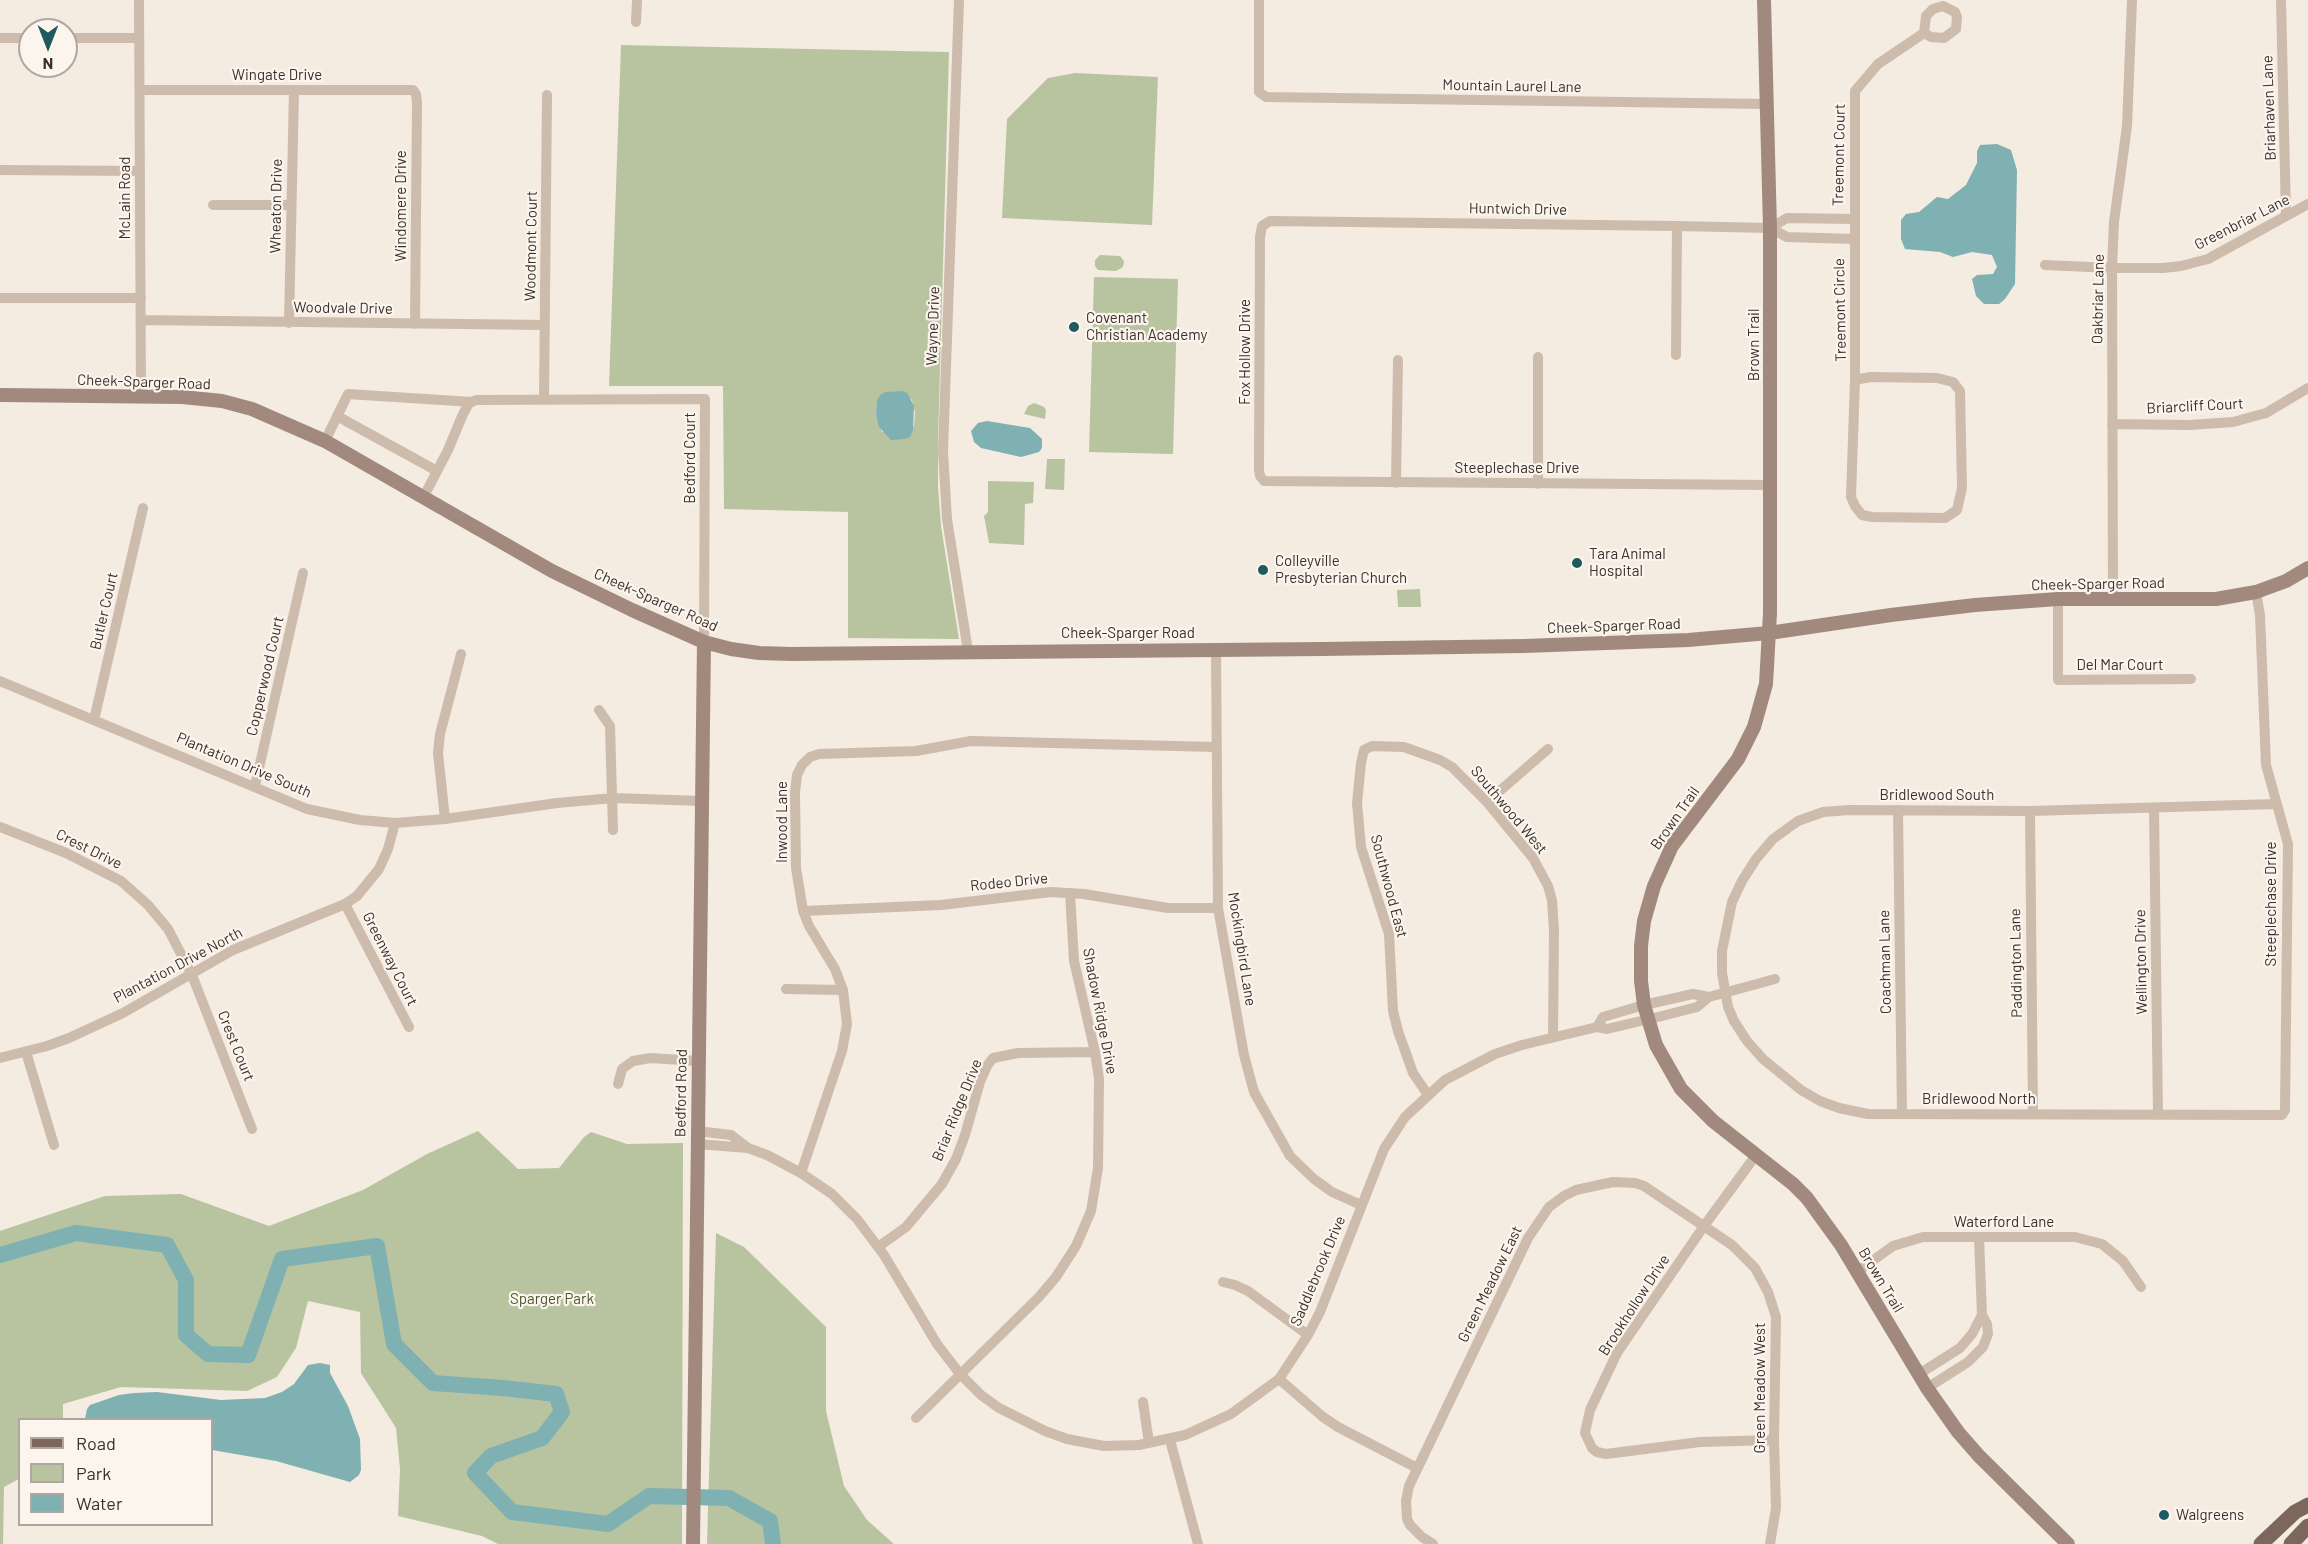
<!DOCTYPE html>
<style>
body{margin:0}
#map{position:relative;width:2308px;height:1544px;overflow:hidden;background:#f4ebe1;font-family:Barlow,sans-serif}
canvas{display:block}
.legend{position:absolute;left:18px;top:1418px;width:195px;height:108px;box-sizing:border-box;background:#fbf5ee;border:2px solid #aea6a0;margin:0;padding:8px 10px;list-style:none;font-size:18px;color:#3b302b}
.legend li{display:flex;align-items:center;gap:12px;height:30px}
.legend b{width:30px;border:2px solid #aea6a0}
.north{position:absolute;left:18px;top:18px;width:60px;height:60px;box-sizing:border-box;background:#fbf5ee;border:2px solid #aea6a0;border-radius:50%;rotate:180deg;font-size:16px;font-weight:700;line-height:24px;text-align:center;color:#3b302b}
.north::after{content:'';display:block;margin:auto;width:21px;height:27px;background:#1f5a5e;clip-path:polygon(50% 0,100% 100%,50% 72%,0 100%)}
</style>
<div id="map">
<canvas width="2308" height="1544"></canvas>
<ul class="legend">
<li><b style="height:8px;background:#7d675c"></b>Road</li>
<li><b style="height:16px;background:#b8c4a0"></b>Park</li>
<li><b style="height:16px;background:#7fb0b2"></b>Water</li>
</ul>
<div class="north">N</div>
</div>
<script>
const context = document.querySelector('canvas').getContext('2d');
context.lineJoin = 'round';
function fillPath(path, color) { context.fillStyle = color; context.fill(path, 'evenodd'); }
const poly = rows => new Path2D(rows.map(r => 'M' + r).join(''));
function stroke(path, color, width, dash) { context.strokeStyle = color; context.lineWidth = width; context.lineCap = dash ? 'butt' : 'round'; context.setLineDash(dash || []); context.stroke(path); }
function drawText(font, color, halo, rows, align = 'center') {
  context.font = font + ' Barlow,sans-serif'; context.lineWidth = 4.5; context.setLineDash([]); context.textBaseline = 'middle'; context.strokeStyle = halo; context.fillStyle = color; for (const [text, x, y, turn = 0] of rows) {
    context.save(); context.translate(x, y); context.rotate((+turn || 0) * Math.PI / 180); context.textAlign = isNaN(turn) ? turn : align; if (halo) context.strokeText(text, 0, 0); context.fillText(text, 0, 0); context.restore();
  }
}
const green = poly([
 [621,45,949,52,938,441,938,487,941,526,959,639,848,638,848,512,724,509,723,386,609,386],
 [904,391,912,400,915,413,914,426,882,432,876,414,877,400],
 [1075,73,1158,77,1152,225,1002,218,1007,119,1048,78],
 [1100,255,1120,256,1124,261,1123,267,1116,271,1098,270,1095,266,1095,260],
 [1094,277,1178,279,1173,454,1089,452],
 [1034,403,1044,407,1046,410,1045,419,1024,414,1028,406],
 [1047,459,1065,459,1064,490,1045,489],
 [988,481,1034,482,1033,503,1025,504,1024,545,989,543,984,516,988,512],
 [1420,589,1421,607,1398,607,1397,590],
 [478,1131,518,1169,559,1168,584,1137,591,1132,627,1144,683,1143,682,1544,498,1544,482,1536,398,1516,400,1469,396,1428,361,1373,360,1312,308,1301,296,1348,277,1377,247,1391,121,1387,63,1404,63,1419,20,1420,19,1479,4,1487,3,1544,0,1544,0,1231,105,1196,181,1194,269,1226,363,1190,427,1154],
 [716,1233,744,1247,826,1327,826,1411,844,1486,867,1520,894,1544,707,1544]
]);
const water = poly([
 [1997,144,2011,150,2017,170,2015,284,2005,299,1999,304,1984,304,1976,296,1972,279,1977,275,1993,274,1997,267,1992,255,1972,252,1953,257,1940,252,1905,249,1901,239,1901,220,1906,214,1919,212,1937,197,1948,199,1966,185,1977,163,1977,151,1980,145],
 [904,391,908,394,914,406,913,430,910,437,905,439,891,440,879,427,876,414,877,400,881,394,886,392],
 [987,421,1030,428,1042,439,1042,448,1039,452,1021,457,981,448,974,442,971,431,978,423],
 [320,1363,330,1365,330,1373,348,1406,360,1439,361,1470,359,1475,350,1482,276,1461,212,1450,212,1420,85,1419,87,1409,90,1405,119,1395,134,1393,157,1392,221,1400,265,1398,282,1392,294,1384,308,1365]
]);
const river = poly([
 [0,1255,76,1233,167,1245,186,1280,186,1335,208,1354,248,1355,282,1259,377,1246,394,1344,433,1383,503,1388,556,1394,562,1412,542,1438,491,1456,475,1473,512,1512,608,1524,649,1496,729,1498,770,1521,773,1544]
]);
const street = poly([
 [139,0,141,397],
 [959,0,943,451,947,519,968,651],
 [1259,0,1259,92,1266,97,1766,104],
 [2281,0,2286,216],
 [1943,6,1955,12,1957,17,1956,29,1944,38,1931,37,1924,33,1926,16,1933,9,1943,6],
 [636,22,637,0],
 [0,38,30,38],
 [66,38,139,38],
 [140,90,413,90,416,94,417,103,415,324],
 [0,170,140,171],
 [213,205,291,205],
 [1770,228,1787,218,1854,219],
 [2045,265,2112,268,2163,268,2181,266,2208,259,2308,204],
 [0,298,141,298],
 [141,320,545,325],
 [289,323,294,90],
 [1676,355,1677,226],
 [1538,357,1538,484],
 [1870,377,1937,378,1953,382,1960,391,1962,488,1957,510,1945,518,1872,517,1862,515,1855,506,1851,497,1855,380,1870,377],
 [1855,380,1855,91,1878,64,1924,33],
 [544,398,547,95],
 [337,416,437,471],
 [2112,424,2189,425,2233,422,2266,413,2308,388],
 [325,441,348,394,472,402],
 [1396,483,1398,360],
 [1770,485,1264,481,1260,476,1259,470,1260,237,1262,226,1270,221,1677,226,1770,228,1787,237,1854,239],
 [423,498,448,450,463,414,469,403,476,400,705,399,704,642],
 [2256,592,2260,615,2266,765,2288,844,2285,1110,2282,1115,1868,1114,1839,1108,1820,1101,1801,1090,1763,1059,1747,1041,1734,1021,1728,1007,1722,973,1722,951,1732,902,1742,881,1756,859,1773,839,1798,821,1823,812,1849,810,2030,811,2277,804],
 [2058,599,2058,680,2191,679],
 [2113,600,2112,268,2114,222,2127,126,2132,0],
 [1216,649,1218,908,1244,1055,1254,1092,1290,1156,1314,1179,1332,1192,1361,1205],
 [0,681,307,809,360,820,395,823,445,819,557,803,613,798,702,801],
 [599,710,610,726,613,830],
 [94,720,143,508],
 [255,786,303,573],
 [1487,802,1548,749],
 [2154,808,2158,1115],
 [1898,810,1902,1114],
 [2030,811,2033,1114],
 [445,819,438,753,440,734,461,654],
 [0,827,66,853,121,881,148,905,168,929,192,975,252,1129],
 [345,904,409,1027],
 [803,911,941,905,1051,892,1084,894,1168,908,1218,908],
 [786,989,843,990],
 [1597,1027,1603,1017,1644,1005,1693,994,1709,997],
 [26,1052,54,1145],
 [0,1058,47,1046,69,1038,123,1013,233,950,345,904,357,896,379,869,388,849,395,823],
 [618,1084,622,1069,633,1061,650,1058,698,1061],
 [1428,1095,1413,1073,1398,1031,1393,1011,1389,934,1361,847,1357,803,1361,763,1364,750,1372,746,1404,747,1440,760,1452,767,1487,802,1533,858,1548,886,1552,900,1554,930,1553,1037],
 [697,1131,731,1135,748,1148],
 [697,1144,748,1148,767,1155,801,1173,832,1194,857,1219,884,1255,937,1344,960,1374,981,1395,999,1408,1045,1431,1067,1439,1104,1446,1139,1445,1185,1435,1231,1414,1279,1379,1308,1335,1320,1312,1384,1149,1405,1117,1445,1080,1495,1054,1522,1045,1597,1027,1607,1029,1666,1015,1697,1007,1709,997,1775,979],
 [1756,1155,1704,1226,1617,1353,1590,1410,1585,1433,1592,1448,1597,1452,1606,1454,1700,1442,1774,1440],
 [801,1173,842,1051,847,1024,843,990,835,969,809,926,803,911,796,868,795,793,797,775,802,765,810,757,819,754,916,751,971,741,1216,747],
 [878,1247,906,1227,942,1184,956,1159,965,1135,980,1082,987,1066,993,1058,1018,1053,1095,1052],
 [1857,1272,1893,1246,1923,1237,2075,1237,2102,1244,2123,1261,2141,1287],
 [1223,1282,1235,1285,1248,1291,1308,1335],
 [1919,1374,1960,1348,1972,1334,1982,1315],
 [1279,1379,1323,1417,1338,1427,1417,1468],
 [1927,1388,1968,1362,1983,1347,1988,1334,1987,1324,1982,1315,1979,1237],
 [1143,1402,1149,1443],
 [916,1418,1039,1297,1056,1277,1076,1246,1091,1211,1098,1168,1099,1079,1095,1052,1074,961,1070,893],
 [1170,1440,1198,1544],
 [1433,1544,1422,1537,1410,1525,1407,1519,1406,1501,1409,1486,1528,1238,1549,1207,1564,1196,1576,1190,1613,1182,1635,1183,1644,1186,1732,1245,1755,1268,1768,1292,1776,1317,1774,1440,1776,1508,1770,1544]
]);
const secondary = poly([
 [1764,0,1770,228,1770,613,1766,684,1754,727,1738,759,1672,846,1654,886,1644,921,1641,946,1641,981,1644,1005,1656,1045,1681,1089,1713,1121,1793,1184,1807,1198,1841,1245,1927,1388,1958,1432,1979,1456,2068,1544],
 [0,395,182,397,222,401,252,409,325,441,552,571,632,610,704,642,731,649,759,653,791,654,1322,649,1524,646,1688,640,1769,633,1891,615,1975,605,2058,599,2216,599,2256,592,2286,581,2308,568],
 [693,1544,704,642]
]);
const primary = poly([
 [2261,1544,2295,1512,2308,1505],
 [2291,1544,2308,1526]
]);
const markers = [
 [1074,327,6,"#1f5a5e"],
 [1577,563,6,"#1f5a5e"],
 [1263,570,6,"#1f5a5e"],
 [2164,1515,6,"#1f5a5e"]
];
const streetNames = [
 ["Wingate Drive",277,75],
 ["Mountain Laurel Lane",1512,86,1],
 ["Briarhaven Lane",2269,108,-92],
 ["Treemont Court",1839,155,-89],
 ["McLain Road",125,198,-90],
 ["Wheaton Drive",276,206,-89],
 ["Windomere Drive",401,206,-90],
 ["Huntwich Drive",1518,209,1],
 ["Greenbriar Lane",2242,222,-27],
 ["Woodmont Court",531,246,-89],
 ["Oakbriar Lane",2098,299,-89],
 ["Woodvale Drive",343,308,1],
 ["Treemont Circle",1840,310,-91],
 ["Wayne Drive",933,326,-88],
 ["Brown Trail",1754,345,-90],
 ["Fox Hollow Drive",1245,352,-90],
 ["Cheek-Sparger Road",144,382,2],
 ["Briarcliff Court",2195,406,-3],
 ["Bedford Court",690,458,-90],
 ["Steeplechase Drive",1517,468],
 ["Cheek-Sparger Road",2098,584,-1],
 ["Cheek-Sparger Road",656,600,24],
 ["Butler Court",104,611,-77],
 ["Cheek-Sparger Road",1614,626,-2],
 ["Cheek-Sparger Road",1128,633],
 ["Del Mar Court",2120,665],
 ["Copperwood Court",265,676,-77],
 ["Plantation Drive South",244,765,23],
 ["Bridlewood South",1937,795],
 ["Southwood West",1509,810,50],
 ["Brown Trail",1675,818,-55],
 ["Inwood Lane",782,822,-90],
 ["Crest Drive",89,849,26],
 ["Rodeo Drive",1009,882,-6],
 ["Southwood East",1389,886,75],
 ["Steeplechase Drive",2271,904,-90],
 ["Mockingbird Lane",1242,949,81],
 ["Greenway Court",390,959,63],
 ["Coachman Lane",1885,962,-91],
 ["Wellington Drive",2141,962,-91],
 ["Paddington Lane",2016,963,-91],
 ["Plantation Drive North",178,965,-28],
 ["Shadow Ridge Drive",1100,1011,79],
 ["Crest Court",236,1046,68],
 ["Bedford Road",681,1093,-89],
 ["Bridlewood North",1979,1099],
 ["Briar Ridge Drive",957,1110,-68],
 ["Waterford Lane",2004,1222],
 ["Saddlebrook Drive",1318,1271,-67],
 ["Brown Trail",1881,1280,59],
 ["Green Meadow East",1490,1284,-64],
 ["Brookhollow Drive",1634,1305,-57],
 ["Green Meadow West",1760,1388,-90]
];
const poiNames = [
 ["Covenant",1086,318],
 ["Christian Academy",1086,335],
 ["Tara Animal",1589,554],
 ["Hospital",1589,571],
 ["Colleyville",1275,561],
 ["Presbyterian Church",1275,578],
 ["Walgreens",2176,1515]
];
const parkNames = [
 ["Sparger Park",552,1299]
];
fillPath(green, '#b8c4a0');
fillPath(water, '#7fb0b2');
stroke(river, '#7fb0b2', 16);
stroke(street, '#cdbbac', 10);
stroke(secondary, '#a18a7d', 14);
stroke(primary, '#7d675c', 15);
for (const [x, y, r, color] of markers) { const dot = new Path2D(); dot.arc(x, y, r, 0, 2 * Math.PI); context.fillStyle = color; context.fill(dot); stroke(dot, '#fbf5ee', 2); }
drawText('15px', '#3b302b', '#fbf5ee', streetNames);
drawText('15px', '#3b302b', '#fbf5ee', poiNames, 'left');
drawText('15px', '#4a5a2e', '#fbf5ee', parkNames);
</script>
